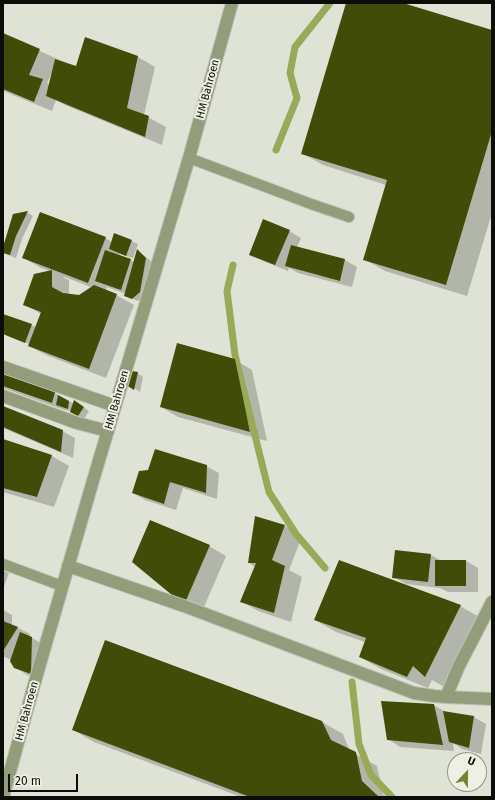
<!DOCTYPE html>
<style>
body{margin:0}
#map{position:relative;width:495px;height:800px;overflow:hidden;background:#dfe3d5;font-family:"Fira Sans",sans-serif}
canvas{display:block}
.frame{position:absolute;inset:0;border:4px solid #0c0d09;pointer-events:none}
.north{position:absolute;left:447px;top:752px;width:40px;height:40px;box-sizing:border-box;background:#edf0e3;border:1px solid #93958c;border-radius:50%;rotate:22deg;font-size:11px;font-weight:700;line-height:16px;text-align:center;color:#0c0d09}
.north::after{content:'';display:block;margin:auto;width:14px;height:18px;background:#768534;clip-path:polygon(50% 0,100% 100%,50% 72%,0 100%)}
.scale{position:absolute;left:8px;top:774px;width:70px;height:18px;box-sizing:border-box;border:2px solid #0c0d09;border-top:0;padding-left:5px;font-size:12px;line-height:14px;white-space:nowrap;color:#0c0d09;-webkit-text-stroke:3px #edf0e3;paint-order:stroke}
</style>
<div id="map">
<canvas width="495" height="800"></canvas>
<div class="frame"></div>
<div class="north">U</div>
<div class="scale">20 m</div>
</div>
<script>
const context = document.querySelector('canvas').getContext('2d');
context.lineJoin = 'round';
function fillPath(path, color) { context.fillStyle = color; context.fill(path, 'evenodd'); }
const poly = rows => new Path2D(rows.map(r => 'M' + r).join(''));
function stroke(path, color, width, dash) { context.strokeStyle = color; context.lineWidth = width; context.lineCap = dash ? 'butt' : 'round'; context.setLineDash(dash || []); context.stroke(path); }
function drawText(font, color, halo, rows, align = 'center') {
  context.font = font + ' "Fira Sans",sans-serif'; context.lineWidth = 4; context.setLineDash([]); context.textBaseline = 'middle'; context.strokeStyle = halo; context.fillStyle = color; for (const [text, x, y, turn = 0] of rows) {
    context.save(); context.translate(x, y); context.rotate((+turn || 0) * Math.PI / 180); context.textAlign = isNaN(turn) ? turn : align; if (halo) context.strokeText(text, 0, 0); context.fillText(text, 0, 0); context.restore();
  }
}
const shadow = poly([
 [347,3,399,3,492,31,492,213,467,296,385,271,364,259,386,185,323,165,302,153],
 [3,34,77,68,138,57,155,67,144,115,166,127,162,145,65,105,56,100,52,111,3,91],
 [52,72,53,72,50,85,47,83],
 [28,213,33,216,22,239,16,258,8,255,3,252,3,250,14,215],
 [289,231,301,238,297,247,345,260,357,267,352,287,298,273,289,268,288,271,263,261,251,254],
 [115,234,138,244,133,258,120,254,119,256,135,262,138,251,152,262,146,295,138,301,125,296,126,294,107,287,106,291,116,295,134,305,106,378,46,355,29,346,29,344,3,334,3,317,31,325,36,327,41,314,24,304,50,271,41,268,24,258,105,238,112,242],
 [65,277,93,288,79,296,69,295,69,280,64,278],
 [235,360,252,370,267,441,178,417,161,407],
 [137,373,143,377,140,392,128,384],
 [3,375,55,393,74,404,80,405,89,411,84,419,72,411,64,410,3,388],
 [3,407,62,431,75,438,73,458,3,428],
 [3,440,52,456,69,466,54,507,3,492],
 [206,466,219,473,217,499,183,488,176,510,145,500,133,493],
 [285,526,302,536,289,570,302,577,291,622,258,611,241,601,255,567,249,563],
 [209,546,226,556,201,614,133,562],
 [431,555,442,561,466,561,478,568,478,592,448,592,440,588,406,584,394,577],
 [3,570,9,573,3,589],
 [460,606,481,618,446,688,432,680,428,688,381,669,360,657,365,642,336,632,315,620],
 [3,610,12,615,12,625,30,634,29,636,44,645,43,680,27,675,15,667,11,660,3,656],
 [433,705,446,712,474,717,486,724,481,754,462,749,453,743,454,751,400,747,388,739],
 [322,722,343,734,350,751,377,766,383,794,386,797,241,797,94,742,73,730]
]);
const stream = poly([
 [276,150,297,98,290,73,295,47,330,3],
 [233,265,227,291,235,355,269,492,296,534,325,568],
 [352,682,359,744,371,775,392,797]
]);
const building = poly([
 [346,3,403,3,492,30,492,131,446,285,363,260,387,180,301,154],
 [3,33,40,49,29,75,43,79,34,102,3,89],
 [85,37,138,56,127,108,149,116,145,137,46,96,55,59,76,66],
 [28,211,16,236,10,255,3,253,3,247,13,214],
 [40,212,106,237,88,283,22,258],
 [263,219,290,230,275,265,249,255],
 [114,233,132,240,126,256,109,249],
 [291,245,345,259,340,281,285,266],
 [137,249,146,258,140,292,132,299,124,296],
 [105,250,131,259,121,290,95,281],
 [52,270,52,287,63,293,79,295,94,285,117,294,89,369,28,346,41,312,23,305,34,274],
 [3,314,32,324,25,343,3,334],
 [177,343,235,359,250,432,160,407],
 [132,371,138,372,134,390,126,385],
 [3,374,55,392,52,403,3,386],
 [58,395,69,401,68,409,56,405],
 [74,400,84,407,78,416,70,412],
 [3,406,63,430,61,452,3,427],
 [3,439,52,455,37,497,3,488],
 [155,449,207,465,206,493,170,482,164,504,132,493,139,471,148,470],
 [255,516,285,525,272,560,285,566,274,613,240,602,256,563,248,563],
 [150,520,210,545,184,605,132,562],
 [395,550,431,554,428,582,392,578],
 [339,560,461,605,425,677,413,666,407,677,359,657,366,638,314,620],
 [435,560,466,560,466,586,435,586],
 [3,621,18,627,3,651],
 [20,632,32,637,31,674,14,668,10,661],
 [105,640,322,721,331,740,356,752,362,781,379,797,250,797,72,730],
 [381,701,434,704,443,745,387,740],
 [443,711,474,716,469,748,449,742]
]);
const service = poly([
 [189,158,311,204,349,217],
 [3,564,62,586]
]);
const minor = poly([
 [3,367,115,406],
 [3,396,77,423,108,431],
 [68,566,184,606,414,693,434,696,446,697,458,668,492,602],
 [446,697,492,699]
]);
const tertiary = poly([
 [3,797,34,685,92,484,189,158,232,3]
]);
const streetNames = [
 ["HM Bahroen",208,89,-75],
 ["HM Bahroen",117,400,-74],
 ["HM Bahroen",27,711,-75]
];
fillPath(shadow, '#0003');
stroke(stream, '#98a958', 7);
fillPath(building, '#414c09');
stroke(service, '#bdc1b4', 12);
stroke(minor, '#bdc1b4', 14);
stroke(tertiary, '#bdc1b4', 14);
stroke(service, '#949d7b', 10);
stroke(minor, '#949d7b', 12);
stroke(tertiary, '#949d7b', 12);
drawText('11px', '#0c0d09', '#edf0e3', streetNames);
</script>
